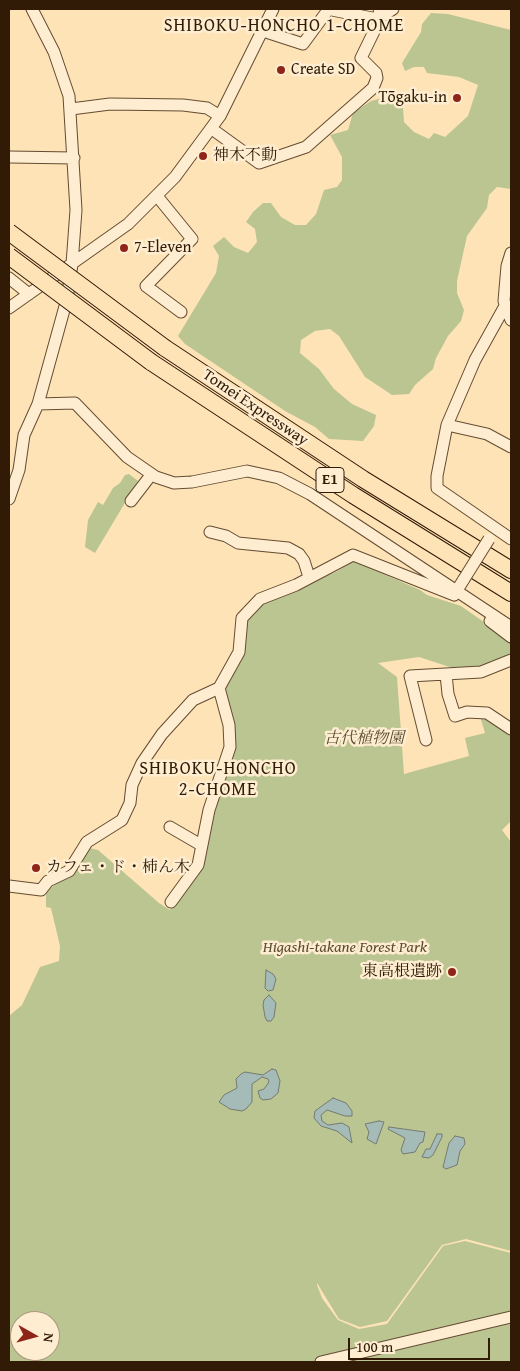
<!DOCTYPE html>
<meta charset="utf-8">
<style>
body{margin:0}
#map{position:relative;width:520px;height:1371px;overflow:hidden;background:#fee3b6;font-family:"Gentium Book Plus",serif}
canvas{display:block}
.frame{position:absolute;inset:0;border:10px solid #311a06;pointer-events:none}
.north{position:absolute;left:10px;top:1311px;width:50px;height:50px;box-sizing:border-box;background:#feedd0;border:1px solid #ac997f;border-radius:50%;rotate:97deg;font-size:14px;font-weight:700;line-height:20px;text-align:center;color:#311a06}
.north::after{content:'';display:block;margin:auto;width:18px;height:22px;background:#8f2418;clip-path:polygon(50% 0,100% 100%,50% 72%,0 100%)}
.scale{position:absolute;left:348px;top:1338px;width:142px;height:22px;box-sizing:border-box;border:2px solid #311a06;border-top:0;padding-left:6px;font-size:15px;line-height:18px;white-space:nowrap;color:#311a06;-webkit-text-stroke:4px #feedd0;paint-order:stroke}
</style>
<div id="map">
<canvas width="520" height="1371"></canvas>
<div class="frame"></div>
<div class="north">N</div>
<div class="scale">100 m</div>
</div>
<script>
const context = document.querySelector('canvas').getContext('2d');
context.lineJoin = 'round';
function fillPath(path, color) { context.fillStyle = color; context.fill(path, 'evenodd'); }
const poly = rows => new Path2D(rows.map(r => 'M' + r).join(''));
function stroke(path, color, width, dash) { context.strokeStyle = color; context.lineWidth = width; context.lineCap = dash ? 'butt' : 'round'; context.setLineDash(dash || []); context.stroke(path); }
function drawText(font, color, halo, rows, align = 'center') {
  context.font = font + ' "Gentium Book Plus","Noto Serif JP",serif'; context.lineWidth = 5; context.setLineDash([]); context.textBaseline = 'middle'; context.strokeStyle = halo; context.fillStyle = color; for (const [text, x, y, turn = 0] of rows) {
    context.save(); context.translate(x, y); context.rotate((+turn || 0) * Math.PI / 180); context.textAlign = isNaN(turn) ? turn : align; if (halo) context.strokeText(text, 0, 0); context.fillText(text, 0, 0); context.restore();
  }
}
const green = poly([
 [431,13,448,14,511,30,511,189,497,187,489,195,487,208,467,236,457,281,457,293,464,310,461,321,448,336,436,358,433,369,415,385,409,394,392,395,365,377,339,336,330,329,315,331,301,340,300,353,319,369,334,389,352,404,376,415,374,426,363,441,329,439,315,427,285,411,185,344,178,336,216,273,219,256,213,246,224,237,234,247,248,253,257,242,255,229,246,222,253,212,263,203,271,203,281,217,295,225,306,225,316,214,324,190,337,187,342,180,342,157,330,135,348,130,353,113,371,101,396,94,402,95,404,122,414,132,429,139,434,133,445,137,468,116,478,85,459,77,427,73,424,67,414,67,405,71,402,63,421,32,422,24],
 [129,474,138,481,95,553,85,547,88,520,98,502,103,505,113,488,120,483,125,475],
 [354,561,420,590,427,595,461,606,511,641,511,659,465,672,419,657,378,663,397,677,404,774,469,756,465,738,485,733,479,713,511,730,511,821,502,830,511,842,511,1251,466,1239,442,1245,387,1321,360,1327,339,1319,317,1283,317,1285,322,1298,338,1320,359,1329,387,1324,443,1246,465,1241,511,1253,511,1362,9,1362,9,1016,22,1005,40,967,59,961,60,946,51,908,46,907,46,891,72,873,89,848,98,850,159,903,170,910,202,865,206,833,232,747,222,692,245,616,261,602,336,572],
 [20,1321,50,1321,50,1351,20,1351]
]);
const water = poly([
 [266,970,273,974,276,979,273,990,268,991,265,988,266,970],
 [269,995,276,1003,274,1017,271,1021,267,1021,265,1017,263,1005,264,1000,269,995],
 [272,1069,276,1070,280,1081,278,1093,271,1099,263,1100,260,1098,258,1091,264,1089,269,1082,268,1079,262,1077,252,1084,252,1102,246,1109,242,1111,230,1109,219,1102,224,1095,237,1088,236,1079,241,1074,245,1072,263,1075,272,1069],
 [333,1098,346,1103,352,1111,352,1116,345,1116,327,1110,321,1115,322,1121,328,1125,342,1123,349,1127,352,1143,337,1131,321,1126,314,1118,315,1111,333,1098],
 [379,1121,384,1122,376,1144,367,1139,369,1132,365,1124,379,1121],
 [389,1127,425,1132,423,1142,420,1143,415,1152,403,1154,401,1150,405,1138,388,1129,389,1127],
 [437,1134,442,1134,442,1137,433,1155,429,1158,422,1157,426,1149,430,1149,437,1134],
 [455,1136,464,1138,465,1144,460,1151,457,1165,446,1169,443,1167,449,1143,455,1136]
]);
const minor = poly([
 [327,9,372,18,381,17,393,9],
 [263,31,303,44,328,10],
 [71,109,110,104,183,105,207,108,220,116],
 [212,129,259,163,306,147,373,88,377,78,376,73,361,58,381,17,379,9],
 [9,157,74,158],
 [157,196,192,239,146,286,181,312],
 [511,253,507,266,504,301,511,320],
 [9,278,29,294],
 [505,306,475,360,447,425,437,476,437,488,511,539],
 [9,308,128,224,175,177,220,116,273,9],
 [38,404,75,403,127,457,156,477,174,483,192,482,247,471,279,478,310,494,511,627],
 [447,425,487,434,511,447],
 [9,499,19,470,24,435,38,404,67,299,72,264,76,210,69,96,54,52,32,9],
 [131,501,151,475],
 [210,532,226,536,238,543,288,548,299,554,304,561,309,577],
 [490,621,511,637],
 [446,674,448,694,455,716,467,712,487,713,511,729],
 [426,740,410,676,481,672,511,660],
 [170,827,201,845],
 [9,886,41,890,48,881,69,871,87,842,122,820,130,803,132,785,142,763,162,734,193,700,219,688,239,652,242,618,260,599,296,585,353,555,454,595,464,579],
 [171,902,198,865,209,810,230,747,229,725,219,688],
 [321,1362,511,1317]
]);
const highway = poly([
 [165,348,363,479,511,570],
 [151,362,353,495,511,593]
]);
const minorBridge = poly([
 [464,579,489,539]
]);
const highwayBridge = poly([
 [9,232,165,348],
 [9,256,151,362]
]);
const markers = [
 [281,70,5,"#8f2418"],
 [457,98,5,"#8f2418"],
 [203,156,5,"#8f2418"],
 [124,248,5,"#8f2418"],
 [36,868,5,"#8f2418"],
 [452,972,5,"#8f2418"]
];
const shields = [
 [330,480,28]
];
const shieldNames = [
 ["E1",330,480]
];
const poiNames = [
 ["Create SD",291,70],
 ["Tо̄gaku-in",447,98,"right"],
 ["神木不動",213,156],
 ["7-Eleven",134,248],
 ["カフェ・ド・柿ん木",46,868],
 ["東高根遺跡",442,972,"right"]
];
const streetNames = [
 ["Tomei Expressway",255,408,34]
];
const parkNames = [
 ["古代植物園",364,739],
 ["Higashi-takane Forest Park",345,948]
];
const neighbourhoodNames = [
 ["SHIBOKU-HONCHO 1-CHOME",284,26],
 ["SHIBOKU-HONCHO",218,769],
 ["2-CHOME",218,790]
];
fillPath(green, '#bbc592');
fillPath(water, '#a4bbb8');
stroke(water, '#767b71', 1);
stroke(minor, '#644c32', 13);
stroke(highway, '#311a06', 18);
stroke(minor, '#feedd0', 11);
stroke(highway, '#fee3b6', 16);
stroke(minorBridge, '#644c32', 13, []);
stroke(highwayBridge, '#311a06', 18, []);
stroke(minorBridge, '#feedd0', 11);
stroke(highwayBridge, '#fee3b6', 16);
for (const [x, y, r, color] of markers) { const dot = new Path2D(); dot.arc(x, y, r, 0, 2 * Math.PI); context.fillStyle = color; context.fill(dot); stroke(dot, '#feedd0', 2); }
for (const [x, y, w] of shields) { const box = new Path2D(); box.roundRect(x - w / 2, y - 12.5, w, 25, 4); context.fillStyle = '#feedd0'; context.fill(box); stroke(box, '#311a06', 1); }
drawText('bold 15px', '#311a06', null, shieldNames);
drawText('16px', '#311a06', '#feedd0', poiNames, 'left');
drawText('16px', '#311a06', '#feedd0', streetNames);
drawText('italic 16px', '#5a4d30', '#feedd0', parkNames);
context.letterSpacing = '1px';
drawText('18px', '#311a06', '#feedd0', neighbourhoodNames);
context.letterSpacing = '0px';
</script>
